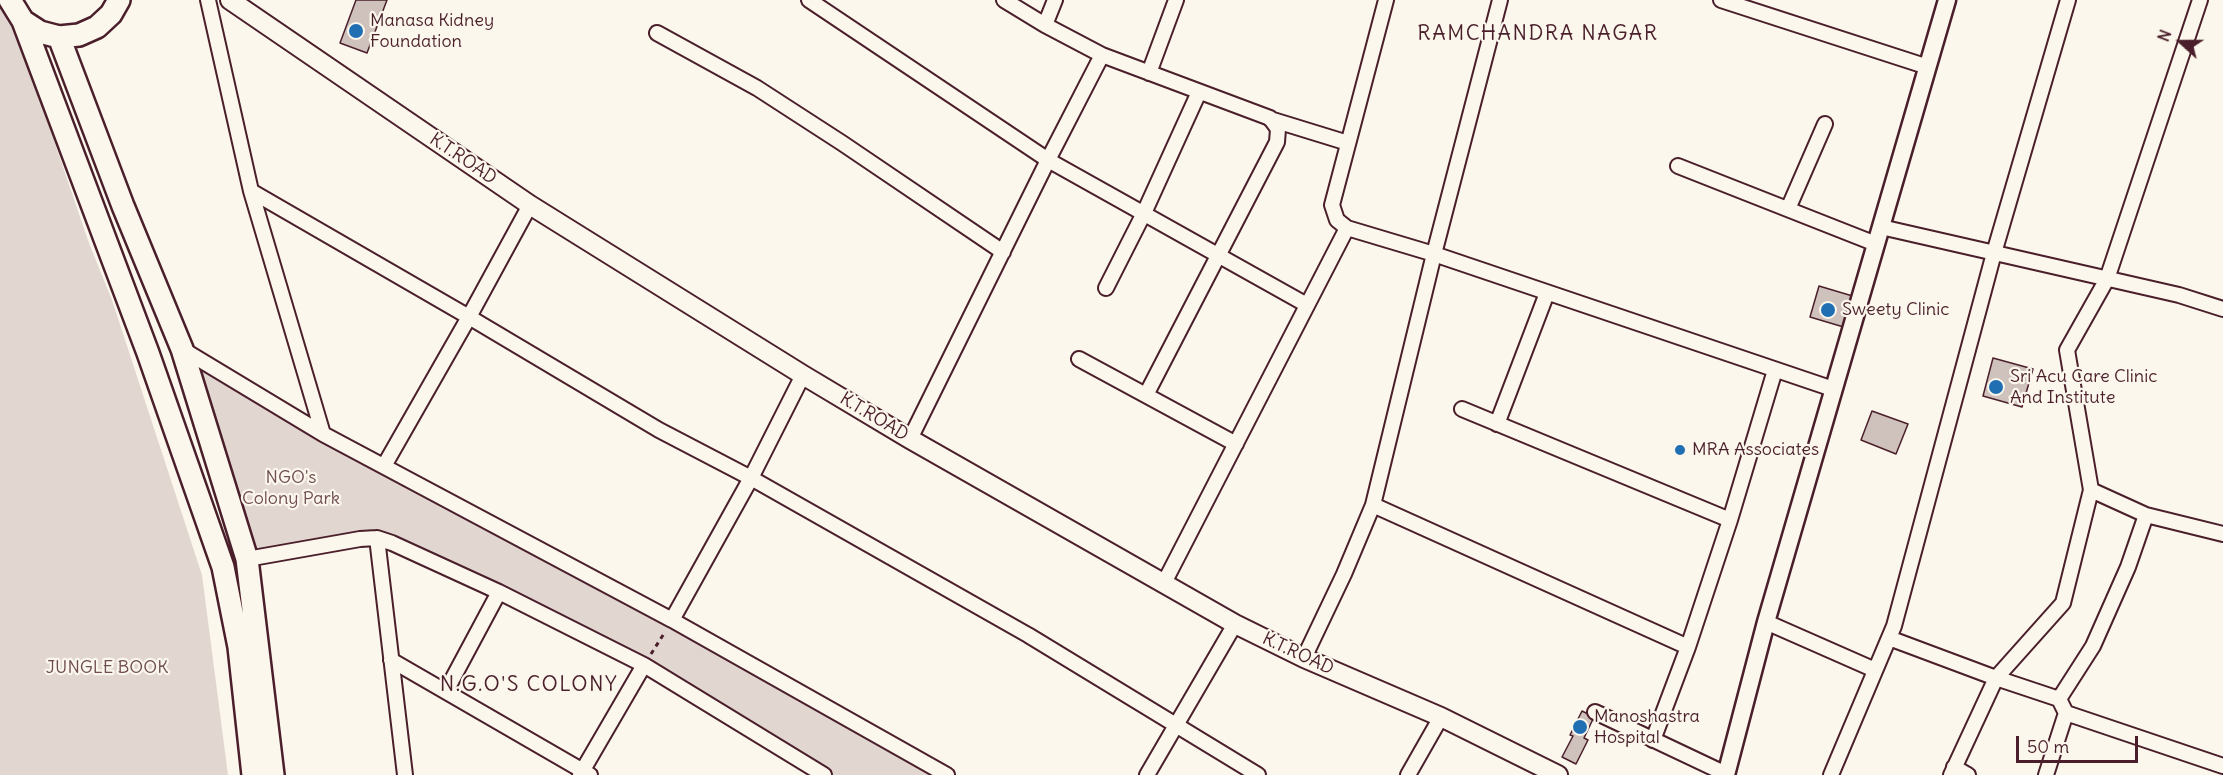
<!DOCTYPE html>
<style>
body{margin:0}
#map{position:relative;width:2223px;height:775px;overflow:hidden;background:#fbf7ec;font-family:Delius,sans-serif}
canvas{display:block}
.north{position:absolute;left:2151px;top:12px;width:60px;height:60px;-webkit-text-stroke:4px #fbf7ec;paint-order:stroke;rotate:291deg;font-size:16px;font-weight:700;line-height:24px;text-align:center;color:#4a1f2b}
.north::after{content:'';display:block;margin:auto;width:21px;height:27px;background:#4a1f2b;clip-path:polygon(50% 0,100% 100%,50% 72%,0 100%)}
.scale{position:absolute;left:2016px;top:736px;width:122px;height:27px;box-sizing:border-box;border:3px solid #4a1f2b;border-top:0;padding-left:8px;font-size:18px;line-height:21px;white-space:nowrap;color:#4a1f2b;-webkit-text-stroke:4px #fbf7ec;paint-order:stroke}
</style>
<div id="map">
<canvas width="2223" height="775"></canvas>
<div class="north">N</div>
<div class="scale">50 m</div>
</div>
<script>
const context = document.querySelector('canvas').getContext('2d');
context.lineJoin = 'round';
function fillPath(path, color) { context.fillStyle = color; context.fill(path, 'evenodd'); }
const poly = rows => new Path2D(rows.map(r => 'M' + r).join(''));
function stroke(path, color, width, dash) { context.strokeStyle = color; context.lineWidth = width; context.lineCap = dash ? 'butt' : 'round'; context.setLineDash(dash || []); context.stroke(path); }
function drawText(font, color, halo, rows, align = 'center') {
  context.font = font + ' Delius,sans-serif'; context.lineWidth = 4.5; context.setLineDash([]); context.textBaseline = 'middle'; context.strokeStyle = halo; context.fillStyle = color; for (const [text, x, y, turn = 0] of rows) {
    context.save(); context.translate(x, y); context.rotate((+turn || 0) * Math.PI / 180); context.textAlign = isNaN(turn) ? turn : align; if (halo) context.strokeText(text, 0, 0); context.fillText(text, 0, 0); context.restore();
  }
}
const green = poly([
 [0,0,6,0,89,243,112,300,202,575,228,775,0,775],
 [182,349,947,775,827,775,635,654,377,538,247,559]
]);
const building = poly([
 [356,0,387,0,367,53,340,43,356,0],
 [1819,286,1866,300,1857,331,1810,317,1819,286],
 [1993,358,2033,369,2022,407,1983,396,1993,358],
 [1872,411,1908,424,1896,454,1861,440,1872,411],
 [1582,711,1594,717,1584,738,1588,740,1576,764,1562,757,1573,736,1570,735,1582,711]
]);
const path = poly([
 [651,654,665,632]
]);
const minor = poly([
 [208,0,251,191,323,434],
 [809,0,1048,160,1307,305],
 [1004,0,1045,25],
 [1055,0,1045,25,1102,55,1270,118,1278,129,1277,142,1146,395],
 [1386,0,1332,205,1337,220,1347,228,1434,254,1833,389],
 [1721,0,1928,67],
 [657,33,757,88,842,143,1003,252],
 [1149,73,1176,0],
 [1270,119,1348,143],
 [1678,166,1876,244],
 [251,191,469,317,659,430,751,478,1028,635,1258,775],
 [1788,209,1825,124],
 [1881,227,2179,295,2223,309],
 [1106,288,1144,213,1199,92],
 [182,349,323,434,672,620,947,775],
 [1079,359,1236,444],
 [1462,409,1730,520],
 [1497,424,1547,293],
 [910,439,1048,160,1102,55],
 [384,466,469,317,530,205],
 [2091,490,2146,515],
 [1373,505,1688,647,1730,520,1775,370],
 [2223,534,2146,515,2128,567,2093,646,2059,699,2066,713,2223,766],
 [377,538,405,775],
 [247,559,360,539,377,538,392,543,499,592,644,665,824,775],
 [1164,583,1347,228],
 [672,620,751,478,803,375],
 [1766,622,1875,670],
 [1889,638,1996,678,2059,699],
 [1304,658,1344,574,1373,505,1434,254,1500,0],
 [391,660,590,775],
 [446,691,499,592],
 [1595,712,1726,774],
 [1653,740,1688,647],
 [1954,767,1968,775],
 [580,775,644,665],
 [1147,775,1235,624],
 [1408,775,1441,717],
 [1831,775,1894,626,1994,253,2068,0],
 [1951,775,1996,678,2063,603,2091,490,2067,350,2107,279,2200,0],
 [2046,775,2066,713]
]);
const tertiary = poly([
 [1726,775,1766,622,1947,0]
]);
const secondary = poly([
 [230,0,530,205,803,375,910,439,1235,624,1304,658,1441,717,1558,775]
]);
const primary = poly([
 [10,0,23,21,40,32,59,37,79,35,97,27,111,14,119,0],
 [23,21,148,353,223,567,239,647,253,775],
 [59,37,123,206,182,349,247,559,273,775]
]);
const markers = [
 [356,31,8,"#1f6fb2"],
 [1828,310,8,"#1f6fb2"],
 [1996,387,8,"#1f6fb2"],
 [1680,450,6,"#1f6fb2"],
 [1580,727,8,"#1f6fb2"]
];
const poiNames = [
 ["Manasa Kidney",370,21],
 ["Foundation",370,42],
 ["Sweety Clinic",1842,310],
 ["Sri Acu Care Clinic",2010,377],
 ["And Institute",2010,398],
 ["MRA Associates",1692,450],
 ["Manoshastra",1594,717],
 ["Hospital",1594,738]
];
const streetNames = [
 ["K.T.ROAD",463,159,34],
 ["K.T.ROAD",874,417,31],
 ["K.T.ROAD",1298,654,25]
];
const parkNames = [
 ["NGO's",291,478],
 ["Colony Park",291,499],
 ["JUNGLE BOOK",107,668]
];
const quarterNames = [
 ["RAMCHANDRA NAGAR",1538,34],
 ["N.G.O'S COLONY",529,685]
];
fillPath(green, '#e2d7d0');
fillPath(building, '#cfc2bc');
stroke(building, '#4a1f2b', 1.5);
stroke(minor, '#4a1f2b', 18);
stroke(tertiary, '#4a1f2b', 21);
stroke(secondary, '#4a1f2b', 22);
stroke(primary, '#4a1f2b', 26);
stroke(path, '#4a1f2b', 3, [4.5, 4.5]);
stroke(minor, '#fbf7ec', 14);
stroke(tertiary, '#fbf7ec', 16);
stroke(secondary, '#fbf7ec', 18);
stroke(primary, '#fbf7ec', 21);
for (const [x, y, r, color] of markers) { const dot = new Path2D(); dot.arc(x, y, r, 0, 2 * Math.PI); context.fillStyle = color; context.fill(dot); stroke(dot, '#fbf7ec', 2); }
drawText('18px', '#4a1f2b', '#fbf7ec', poiNames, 'left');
drawText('18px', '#4a1f2b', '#fbf7ec', streetNames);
drawText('18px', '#704d54', '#fbf7ec', parkNames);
context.letterSpacing = '1.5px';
drawText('21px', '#4a1f2b', '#fbf7ec', quarterNames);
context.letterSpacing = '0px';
</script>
